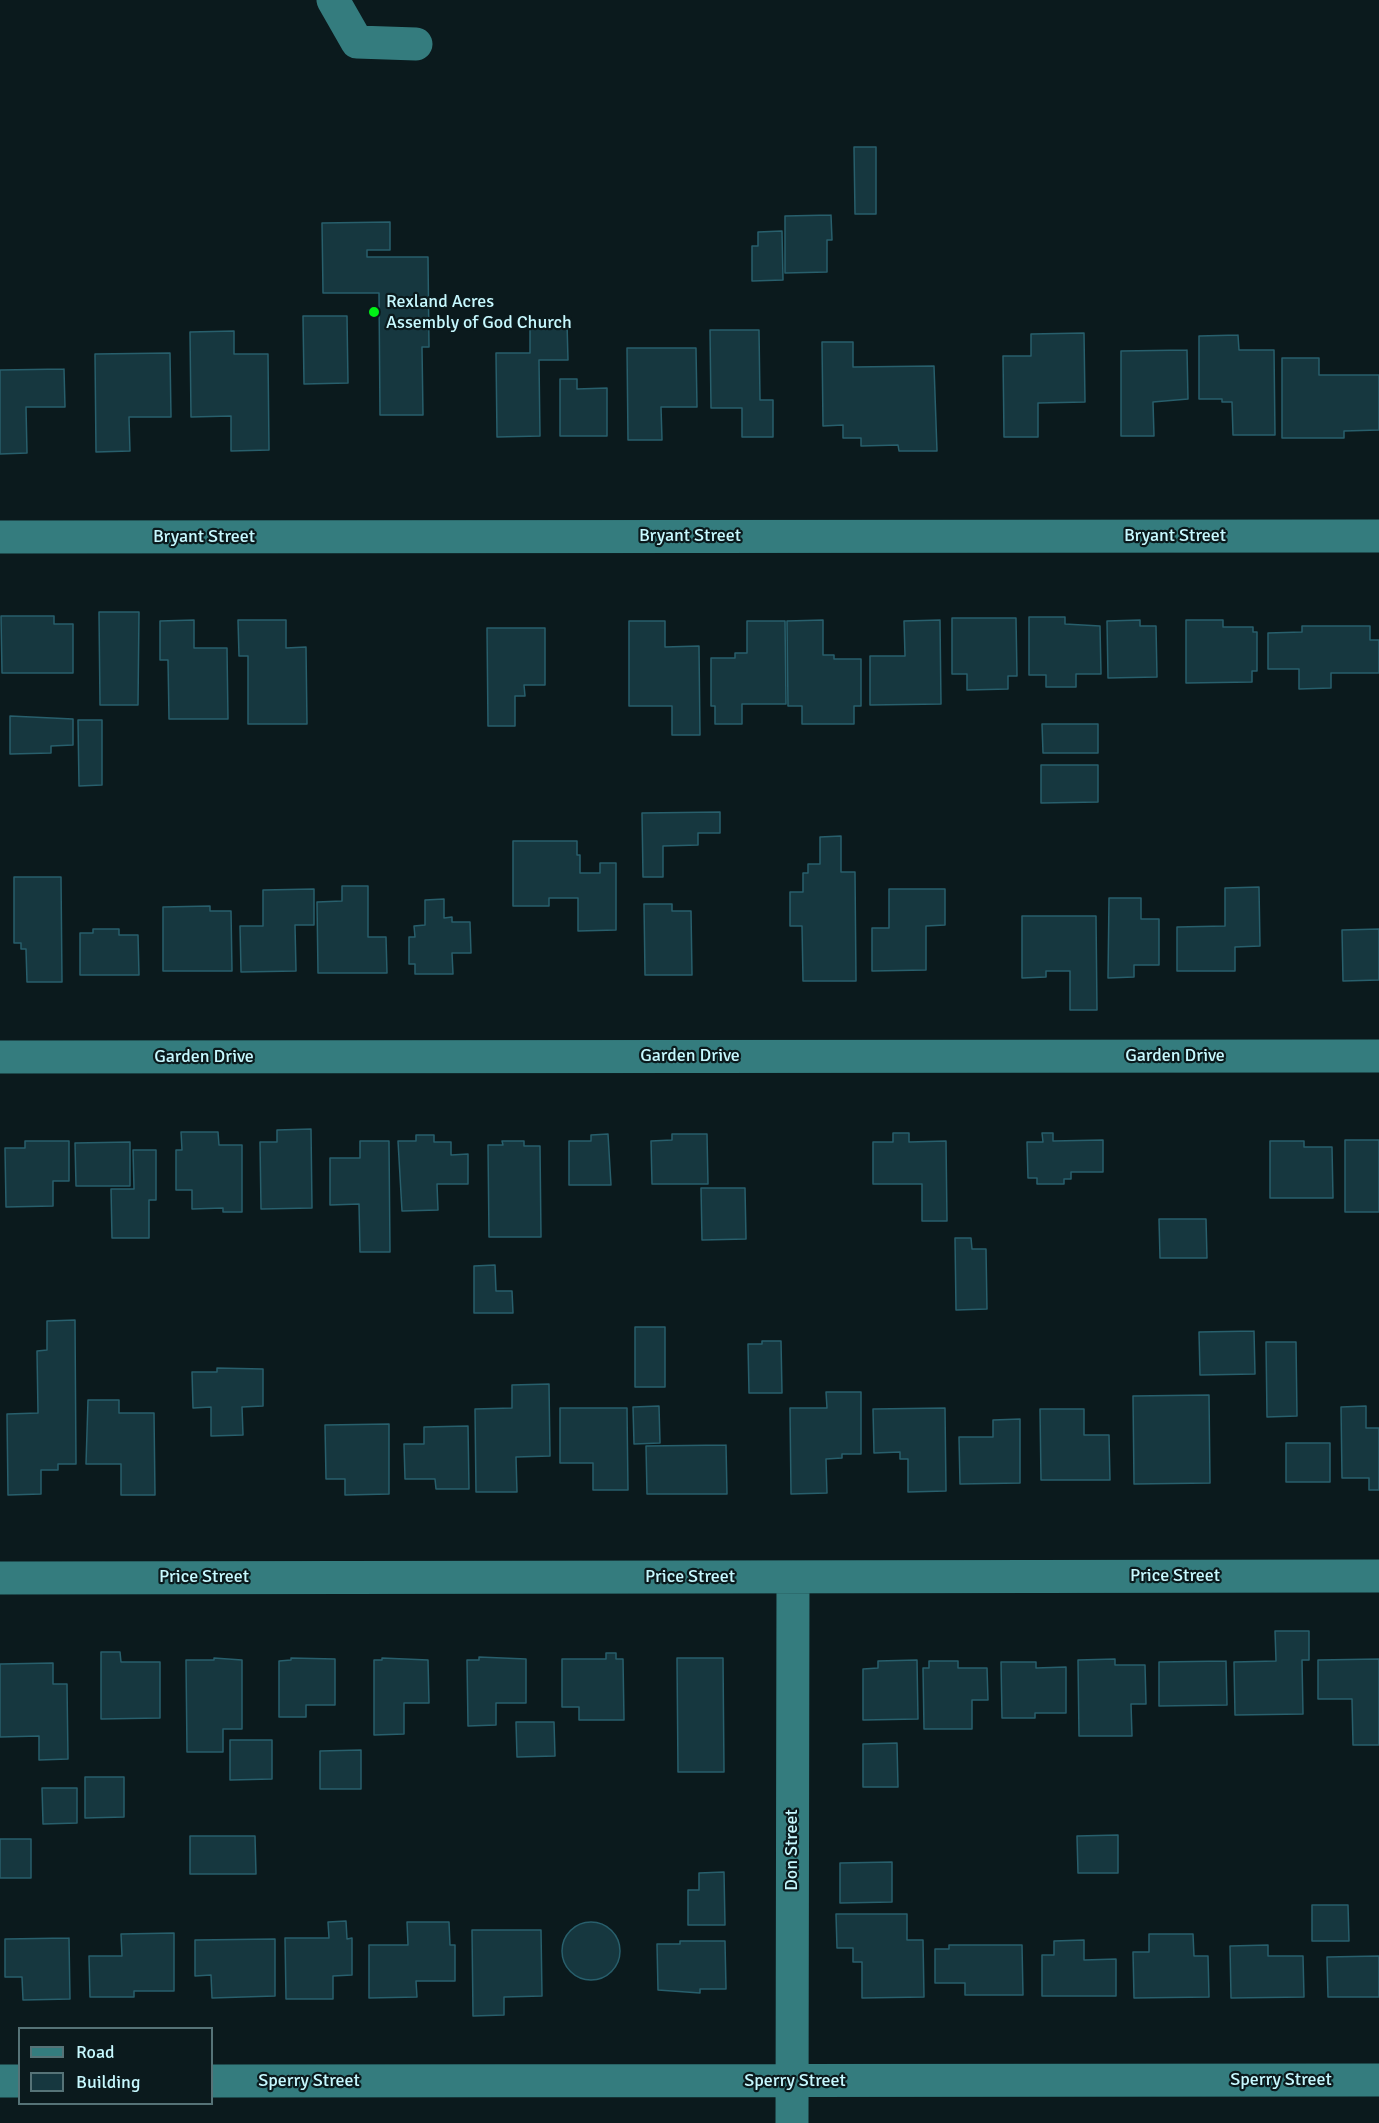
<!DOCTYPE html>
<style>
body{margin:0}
#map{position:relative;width:1379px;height:2123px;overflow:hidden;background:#0b1a1d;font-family:Signika,sans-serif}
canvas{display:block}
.legend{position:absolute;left:18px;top:2027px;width:195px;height:78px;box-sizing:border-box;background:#0b1a1d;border:2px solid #567377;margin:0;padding:8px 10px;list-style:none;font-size:18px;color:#c7f9ff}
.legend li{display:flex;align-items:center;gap:12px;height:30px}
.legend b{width:30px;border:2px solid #567377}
</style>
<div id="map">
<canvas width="1379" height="2123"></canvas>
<ul class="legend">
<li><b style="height:8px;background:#347c7e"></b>Road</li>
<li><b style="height:16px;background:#16373f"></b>Building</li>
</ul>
</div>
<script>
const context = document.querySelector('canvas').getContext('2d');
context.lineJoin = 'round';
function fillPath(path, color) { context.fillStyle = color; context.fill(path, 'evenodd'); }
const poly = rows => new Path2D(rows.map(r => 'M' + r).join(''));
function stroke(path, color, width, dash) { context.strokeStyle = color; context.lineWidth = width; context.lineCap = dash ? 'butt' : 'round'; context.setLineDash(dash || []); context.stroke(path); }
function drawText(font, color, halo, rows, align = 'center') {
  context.font = font + ' Signika,sans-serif'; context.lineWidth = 4.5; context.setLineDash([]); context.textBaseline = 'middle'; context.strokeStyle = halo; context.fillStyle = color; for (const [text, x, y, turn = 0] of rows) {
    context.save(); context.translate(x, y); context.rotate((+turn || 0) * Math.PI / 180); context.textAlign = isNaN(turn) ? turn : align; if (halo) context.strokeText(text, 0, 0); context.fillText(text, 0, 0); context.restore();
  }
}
const building = poly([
 [854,147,876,147,876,214,855,214,854,147],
 [831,215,832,240,827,240,827,272,785,273,785,216,831,215],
 [390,222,390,250,367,250,367,257,428,257,429,347,422,347,423,415,380,415,379,293,323,293,322,223,390,222],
 [782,231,783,280,752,281,752,246,758,246,758,232,782,231],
 [303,316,347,316,348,383,304,384,303,316],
 [530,323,567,323,568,360,539,360,540,436,497,437,496,353,530,353,530,323],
 [710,330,759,330,760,400,773,400,773,437,742,437,742,408,711,408,710,330],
 [234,331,234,354,268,354,269,450,231,451,231,416,191,417,190,332,234,331],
 [1084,333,1085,402,1038,403,1038,437,1004,437,1003,356,1031,356,1031,334,1084,333],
 [1238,335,1239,350,1274,350,1275,435,1233,435,1232,402,1222,402,1222,399,1199,399,1199,336,1238,335],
 [822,342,853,342,853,367,934,366,937,451,899,451,898,445,861,446,861,438,843,438,843,425,823,426,822,342],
 [627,348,696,348,697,407,661,407,662,440,628,440,627,348],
 [1187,350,1188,399,1153,402,1154,436,1121,436,1121,351,1187,350],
 [170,353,171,417,129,417,130,451,96,452,95,354,170,353],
 [1282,358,1319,358,1319,375,1379,375,1379,430,1344,431,1344,438,1282,438,1282,358],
 [64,369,65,407,26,407,27,453,0,454,0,370,64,369],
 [560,379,577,379,577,389,607,388,607,436,560,436,560,379],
 [99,612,139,612,138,705,100,705,99,612],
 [1,616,54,616,54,624,73,624,73,673,2,673,1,616],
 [1029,617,1065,617,1065,624,1100,626,1101,674,1076,674,1076,687,1046,687,1046,675,1029,675,1029,617],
 [952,618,1016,618,1017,676,1008,676,1008,689,967,690,967,674,952,674,952,618],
 [194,620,194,648,227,648,228,719,169,719,168,660,160,660,160,621,194,620],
 [238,620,286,620,286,648,306,647,307,724,248,724,248,656,239,656,238,620],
 [823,620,823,655,834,655,834,659,861,659,861,706,854,706,854,724,802,724,802,706,788,706,787,621,823,620],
 [940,620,941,704,870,705,870,656,905,656,904,621,940,620],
 [1140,620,1140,626,1156,626,1157,677,1108,678,1107,621,1140,620],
 [1186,620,1223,620,1223,627,1253,627,1253,632,1257,632,1257,671,1252,671,1252,682,1186,683,1186,620],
 [629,621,665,621,665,647,699,646,700,735,672,735,672,706,629,706,629,621],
 [747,621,785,621,786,704,742,704,742,724,715,724,715,706,711,706,711,658,735,658,735,653,747,653,747,621],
 [1302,626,1370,626,1370,640,1379,640,1379,673,1331,673,1331,688,1299,689,1299,669,1268,669,1268,633,1302,632,1302,626],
 [487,628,545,628,545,685,524,685,525,696,515,696,515,726,488,726,487,628],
 [10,716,73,719,73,745,51,746,51,753,10,754,10,716],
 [78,720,102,720,102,785,79,786,78,720],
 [1042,724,1098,724,1098,753,1043,753,1042,724],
 [1041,765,1098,765,1098,802,1041,803,1041,765],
 [720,812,720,833,698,833,698,845,663,846,663,877,643,877,642,813,720,812],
 [841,836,841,872,855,872,856,981,803,981,802,926,790,926,790,892,803,892,803,873,808,873,808,864,820,864,820,837,841,836],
 [513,841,577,841,577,855,580,855,580,873,600,873,600,863,616,863,616,930,578,931,578,898,549,898,549,906,513,906,513,841],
 [14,877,61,877,62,982,27,982,26,949,21,949,21,943,14,943,14,877],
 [342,886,368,886,368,937,386,937,387,973,318,973,317,902,342,901,342,886],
 [1259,887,1260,946,1235,947,1235,971,1177,971,1177,927,1225,926,1225,888,1259,887],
 [314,889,314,925,295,925,296,971,241,972,240,926,263,926,263,890,314,889],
 [889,889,945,889,945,925,926,926,926,970,872,971,872,928,889,928,889,889],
 [1109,898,1141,898,1141,919,1159,919,1159,965,1134,965,1134,977,1108,978,1109,898],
 [444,899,444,918,452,917,452,922,470,922,471,953,452,953,453,974,415,974,415,964,409,964,409,937,415,937,414,926,425,925,425,900,444,899],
 [644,904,672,904,672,911,691,911,692,975,645,975,644,904],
 [210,906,210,911,231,911,232,971,163,971,163,907,210,906],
 [1022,916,1096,916,1097,1010,1070,1010,1070,971,1046,971,1046,977,1022,978,1022,916],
 [93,929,119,929,119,935,138,935,139,975,80,975,80,933,93,933,93,929],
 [1379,929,1379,980,1343,981,1342,930,1379,929],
 [311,1129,312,1208,261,1209,260,1142,277,1142,277,1130,311,1129],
 [181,1132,218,1132,219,1145,242,1145,242,1212,223,1212,223,1208,192,1209,192,1190,176,1190,176,1150,182,1150,181,1132],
 [893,1133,909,1133,909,1142,946,1141,947,1221,922,1221,922,1184,873,1184,873,1142,893,1142,893,1133],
 [1042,1133,1053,1133,1053,1141,1103,1140,1103,1172,1071,1172,1071,1179,1064,1179,1064,1184,1037,1184,1037,1178,1028,1178,1027,1142,1043,1142,1042,1133],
 [608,1134,611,1185,569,1185,569,1141,591,1141,591,1135,608,1134],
 [672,1134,707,1134,708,1184,652,1184,651,1141,672,1140,672,1134],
 [416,1135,434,1135,434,1142,451,1142,451,1155,468,1154,468,1184,437,1184,438,1210,402,1211,398,1141,416,1141,416,1135],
 [1345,1140,1379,1140,1379,1212,1345,1212,1345,1140],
 [25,1141,69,1141,69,1181,53,1181,53,1206,6,1207,5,1148,25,1148,25,1141],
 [360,1141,389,1141,390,1252,360,1252,359,1204,330,1205,330,1158,360,1158,360,1141],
 [502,1141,524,1141,524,1146,540,1146,541,1237,489,1237,488,1145,503,1145,502,1141],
 [1270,1141,1304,1141,1304,1147,1332,1147,1333,1198,1270,1198,1270,1141],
 [130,1142,130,1186,76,1186,75,1143,130,1142],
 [133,1150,156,1150,156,1200,149,1200,149,1238,112,1238,111,1189,134,1189,133,1150],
 [701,1188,745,1188,746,1239,702,1240,701,1188],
 [1159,1219,1206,1219,1207,1258,1160,1258,1159,1219],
 [955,1238,971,1238,972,1249,986,1249,987,1309,956,1310,955,1238],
 [495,1265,496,1291,512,1291,513,1313,474,1313,474,1266,495,1265],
 [75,1320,76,1464,58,1464,58,1470,41,1470,41,1494,8,1495,7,1414,38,1413,37,1351,47,1350,47,1321,75,1320],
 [635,1327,665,1327,665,1387,635,1387,635,1327],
 [1254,1331,1255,1374,1200,1375,1199,1332,1254,1331],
 [762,1341,781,1341,782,1393,749,1393,748,1344,762,1344,762,1341],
 [1266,1342,1296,1342,1297,1416,1267,1417,1266,1342],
 [217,1368,263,1369,263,1406,242,1407,243,1435,211,1436,211,1407,193,1408,192,1372,217,1372,217,1368],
 [549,1384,550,1456,516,1457,517,1492,476,1492,475,1409,512,1408,512,1385,549,1384],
 [826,1392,861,1392,861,1454,842,1454,842,1458,826,1459,827,1493,791,1494,790,1408,827,1408,826,1392],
 [1209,1395,1210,1483,1134,1484,1133,1396,1209,1395],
 [88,1400,119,1400,119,1413,154,1413,155,1495,121,1495,121,1464,86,1464,88,1400],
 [659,1406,660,1443,634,1444,633,1407,659,1406],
 [1366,1406,1366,1428,1379,1428,1379,1490,1369,1490,1369,1478,1342,1478,1341,1407,1366,1406],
 [560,1408,627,1408,628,1490,593,1490,593,1463,560,1463,560,1408],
 [945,1408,946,1491,908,1492,908,1459,900,1459,900,1452,874,1453,873,1409,945,1408],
 [1040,1409,1084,1409,1084,1435,1109,1435,1110,1480,1041,1480,1040,1409],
 [1020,1419,1020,1483,960,1484,959,1437,993,1437,993,1420,1020,1419],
 [389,1424,389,1494,345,1495,345,1479,326,1479,325,1425,389,1424],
 [468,1426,469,1489,436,1489,435,1479,405,1479,404,1444,424,1444,424,1427,468,1426],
 [1286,1443,1330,1443,1330,1482,1286,1482,1286,1443],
 [726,1445,727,1494,647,1494,646,1446,726,1445],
 [1275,1631,1309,1631,1309,1660,1302,1660,1303,1714,1235,1715,1234,1662,1276,1661,1275,1631],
 [101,1652,120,1652,121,1662,160,1662,160,1718,101,1719,101,1652],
 [606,1653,616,1653,616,1659,623,1659,624,1720,579,1720,579,1707,562,1707,562,1659,606,1659,606,1653],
 [479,1657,526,1659,526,1703,496,1703,496,1725,468,1726,467,1660,479,1660,479,1657],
 [214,1658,242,1660,242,1729,223,1729,223,1752,187,1752,186,1660,214,1660,214,1658],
 [291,1658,335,1659,335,1705,306,1705,306,1717,279,1717,279,1661,291,1660,291,1658],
 [382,1658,428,1660,429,1703,404,1703,404,1734,374,1735,374,1660,382,1660,382,1658],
 [677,1658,723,1658,724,1772,678,1772,677,1658],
 [1115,1659,1115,1665,1145,1665,1146,1704,1131,1704,1132,1736,1079,1736,1078,1660,1115,1659],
 [1379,1659,1379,1745,1353,1745,1352,1699,1318,1699,1318,1660,1379,1659],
 [917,1660,918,1719,863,1720,863,1669,878,1668,878,1661,917,1660],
 [929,1661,958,1661,958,1668,987,1668,988,1700,972,1700,972,1729,924,1729,923,1668,929,1668,929,1661],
 [1226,1661,1227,1705,1159,1706,1159,1662,1226,1661],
 [1001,1662,1036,1662,1036,1668,1066,1667,1066,1713,1035,1713,1035,1718,1002,1718,1001,1662],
 [53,1663,53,1684,67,1684,68,1759,39,1760,39,1736,0,1737,0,1664,53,1663],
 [516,1722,554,1722,555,1756,517,1757,516,1722],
 [230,1740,272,1740,272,1779,230,1780,230,1740],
 [897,1743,898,1787,863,1787,863,1744,897,1743],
 [361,1750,361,1789,320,1789,320,1751,361,1750],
 [85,1777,124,1777,124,1817,85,1818,85,1777],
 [42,1788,77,1788,77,1823,43,1824,42,1788],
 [1118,1835,1118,1873,1078,1873,1077,1836,1118,1835],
 [190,1836,255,1836,256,1874,190,1874,190,1836],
 [0,1839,31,1839,31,1878,0,1878,0,1839],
 [892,1862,892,1902,840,1903,840,1863,892,1862],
 [724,1872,725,1925,688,1925,688,1890,699,1890,699,1873,724,1872],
 [1312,1905,1348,1905,1349,1941,1312,1941,1312,1905],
 [836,1914,907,1914,907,1940,923,1940,924,1997,862,1998,862,1962,853,1962,853,1948,837,1948,836,1914],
 [346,1921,347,1939,352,1938,352,1975,333,1976,333,1999,286,1999,285,1938,329,1938,328,1922,346,1921],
 [407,1922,449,1922,450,1945,455,1945,455,1981,416,1981,417,1997,369,1998,369,1945,408,1945,407,1922],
 '562 1951a29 29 0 1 1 58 0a29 29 0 1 1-58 0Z',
 [472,1930,541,1930,542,1996,504,1997,504,2015,473,2016,472,1930],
 [174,1933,174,1991,134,1991,134,1997,90,1997,89,1956,122,1956,121,1934,174,1933],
 [1149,1934,1193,1934,1194,1956,1208,1956,1209,1997,1134,1998,1133,1952,1149,1952,1149,1934],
 [69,1938,70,1999,23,2000,22,1977,5,1977,5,1939,69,1938],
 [275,1939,275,1996,212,1998,211,1975,195,1976,195,1940,275,1939],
 [1084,1940,1084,1960,1116,1959,1116,1996,1042,1996,1042,1955,1054,1955,1054,1941,1084,1940],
 [680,1941,725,1941,726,1989,700,1989,700,1993,658,1990,657,1944,680,1944,680,1941],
 [949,1945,1022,1945,1023,1995,965,1995,965,1983,935,1983,935,1949,949,1949,949,1945],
 [1268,1945,1268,1956,1303,1956,1304,1997,1231,1998,1230,1946,1268,1945],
 [1379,1956,1379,1997,1328,1997,1327,1957,1379,1956]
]);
const minor = poly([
 [333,0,357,42,416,44],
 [0,537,1379,536],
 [0,1057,1379,1056],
 [0,1578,1379,1576],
 [0,2081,20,2081],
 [212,2081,1379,2080],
 [792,2123,793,1577]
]);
const markers = [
 [374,312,6,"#00f216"]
];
const poiNames = [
 ["Rexland Acres",386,302],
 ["Assembly of God Church",386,323]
];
const streetNames = [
 ["Bryant Street",690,536],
 ["Bryant Street",1175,536],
 ["Bryant Street",204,537],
 ["Garden Drive",690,1056],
 ["Garden Drive",1175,1056],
 ["Garden Drive",204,1057],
 ["Price Street",1175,1576],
 ["Price Street",204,1577],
 ["Price Street",690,1577],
 ["Don Street",792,1850,-90],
 ["Sperry Street",1281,2080],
 ["Sperry Street",309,2081],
 ["Sperry Street",795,2081]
];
fillPath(building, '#16373f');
stroke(building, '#285f6c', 1.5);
stroke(minor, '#347c7e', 33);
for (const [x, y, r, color] of markers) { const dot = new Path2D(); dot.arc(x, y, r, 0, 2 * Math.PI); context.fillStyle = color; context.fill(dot); stroke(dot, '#0b1a1d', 2); }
drawText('18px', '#c7f9ff', '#0b1a1d', poiNames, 'left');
drawText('18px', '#c7f9ff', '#0b1a1d', streetNames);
</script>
